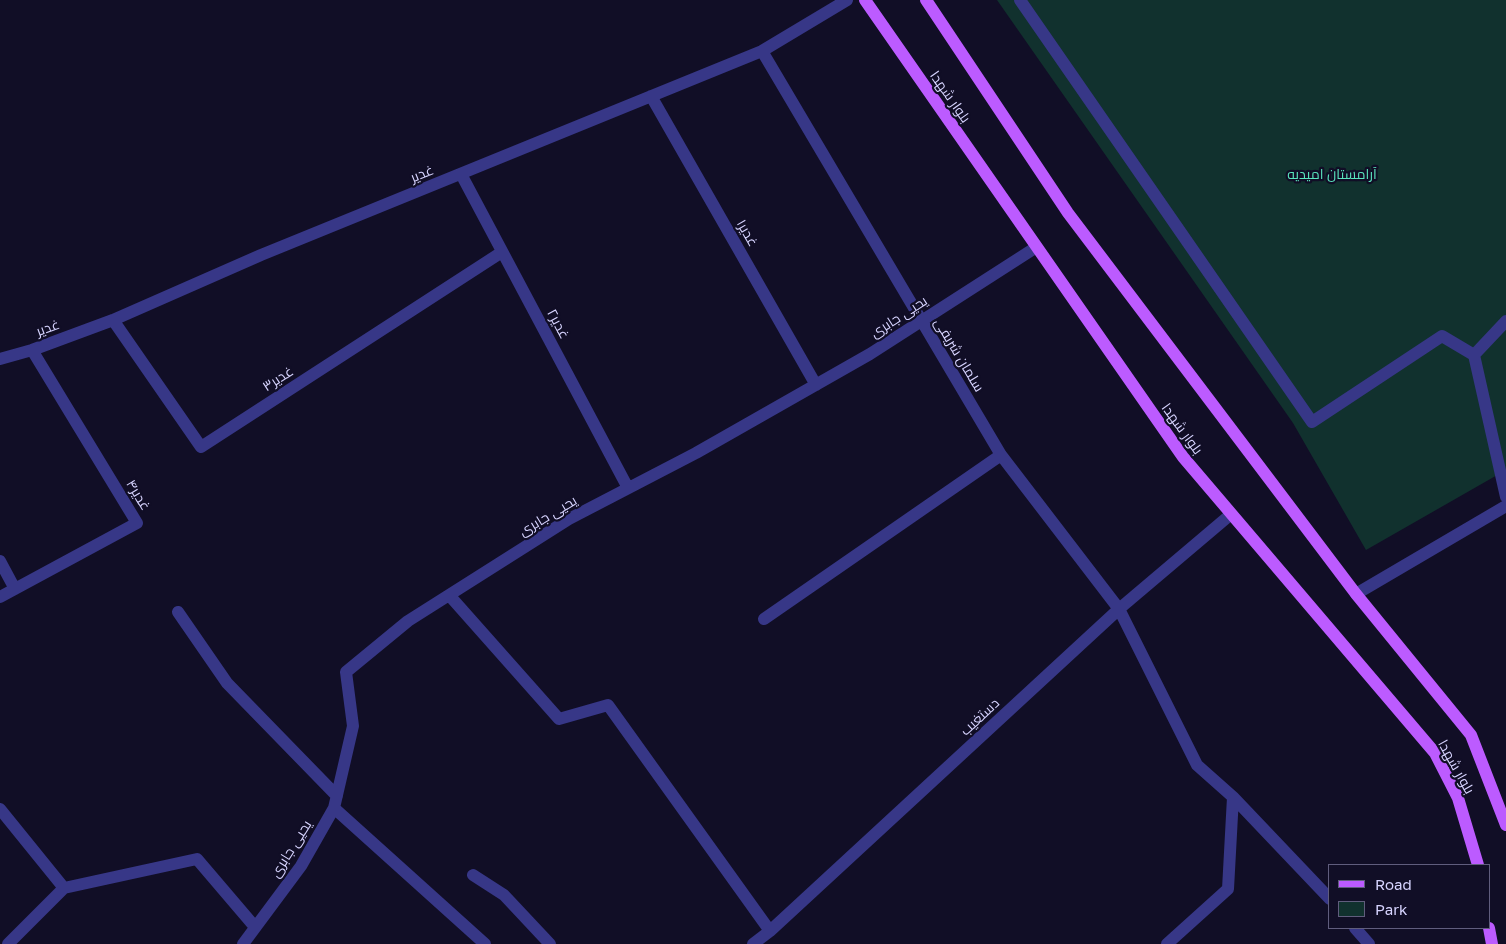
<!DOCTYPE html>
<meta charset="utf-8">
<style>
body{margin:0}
#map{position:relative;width:1506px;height:944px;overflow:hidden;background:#110e26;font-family:"Golos Text",sans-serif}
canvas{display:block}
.legend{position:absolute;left:1328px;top:864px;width:162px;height:65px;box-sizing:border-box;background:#110e26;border:1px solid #605d7d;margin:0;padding:6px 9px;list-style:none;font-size:15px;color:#d7d4ff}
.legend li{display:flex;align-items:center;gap:10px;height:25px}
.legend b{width:25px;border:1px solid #605d7d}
</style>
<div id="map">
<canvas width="1506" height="944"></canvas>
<ul class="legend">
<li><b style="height:6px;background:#bc5bff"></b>Road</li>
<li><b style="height:14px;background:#11312e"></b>Park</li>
</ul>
</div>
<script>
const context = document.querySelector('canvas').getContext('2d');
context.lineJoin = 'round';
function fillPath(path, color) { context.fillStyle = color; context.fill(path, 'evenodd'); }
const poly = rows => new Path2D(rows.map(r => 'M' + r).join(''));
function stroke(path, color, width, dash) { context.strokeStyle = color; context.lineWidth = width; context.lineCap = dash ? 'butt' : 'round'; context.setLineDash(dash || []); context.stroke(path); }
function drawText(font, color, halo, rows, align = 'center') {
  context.font = font + ' "Golos Text",Cairo,sans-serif'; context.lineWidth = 4.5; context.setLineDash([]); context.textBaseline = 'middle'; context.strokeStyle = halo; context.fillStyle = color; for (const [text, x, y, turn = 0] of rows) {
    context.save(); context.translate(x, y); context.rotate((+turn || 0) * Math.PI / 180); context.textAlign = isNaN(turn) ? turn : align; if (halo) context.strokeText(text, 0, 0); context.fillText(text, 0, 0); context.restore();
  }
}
const green = poly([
 [997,0,1506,0,1506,470,1366,550,1293,423]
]);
const minor = poly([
 [1020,0,1312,422,1442,336,1474,355],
 [762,51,1001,455,1119,609,1197,765,1233,797,1228,889,1167,944],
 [651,96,816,385],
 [461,174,628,488],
 [113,320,201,447,502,252],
 [1506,321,1474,355,1506,497],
 [0,359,32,350,113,320,261,255,762,51,847,0],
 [0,561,15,589],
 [1356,594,1506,506],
 [449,595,559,719,608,705,770,931],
 [0,597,137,523,32,350],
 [178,612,227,683,337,796],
 [764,619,1001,455],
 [1233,797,1330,899],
 [334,808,485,944],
 [0,809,64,888],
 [473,875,504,895,550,944],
 [1355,928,1369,944],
 [8,944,64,888,197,859,255,927],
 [243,944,301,866,334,808,353,726,346,672,408,621,569,519,696,453,870,354,1035,248],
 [753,944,770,931,1119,609,1230,515]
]);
const major = poly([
 [865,0,1183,457,1435,753,1458,798,1478,865],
 [926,0,1068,213,1356,594,1471,735,1506,825],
 [1489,928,1492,944]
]);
const streetNames = [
 ["بلوار شهدا",950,97,55],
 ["غدیر",422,174,-22],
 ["غدیر۱",747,233,60],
 ["یحیی جابری",899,317,-33],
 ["غدیر۲",558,324,62],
 ["غدیر",48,328,-20],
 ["سلمان شریفی",959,355,59],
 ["غدیر۳",278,379,-33],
 ["بلوار شهدا",1182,429,54],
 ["غدیر۴",138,495,59],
 ["یحیی جابری",548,516,-31],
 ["دستغیب",980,717,-43],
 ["بلوار شهدا",1456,767,61],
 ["یحیی جابری",291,849,-58]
];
const parkNames = [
 ["آرامستان امیدیه",1332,175]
];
fillPath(green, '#11312e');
stroke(minor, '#373787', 12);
stroke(major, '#bc5bff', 12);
drawText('14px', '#d7d4ff', '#110e26', streetNames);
drawText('14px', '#5ae5bd', '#110e26', parkNames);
</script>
